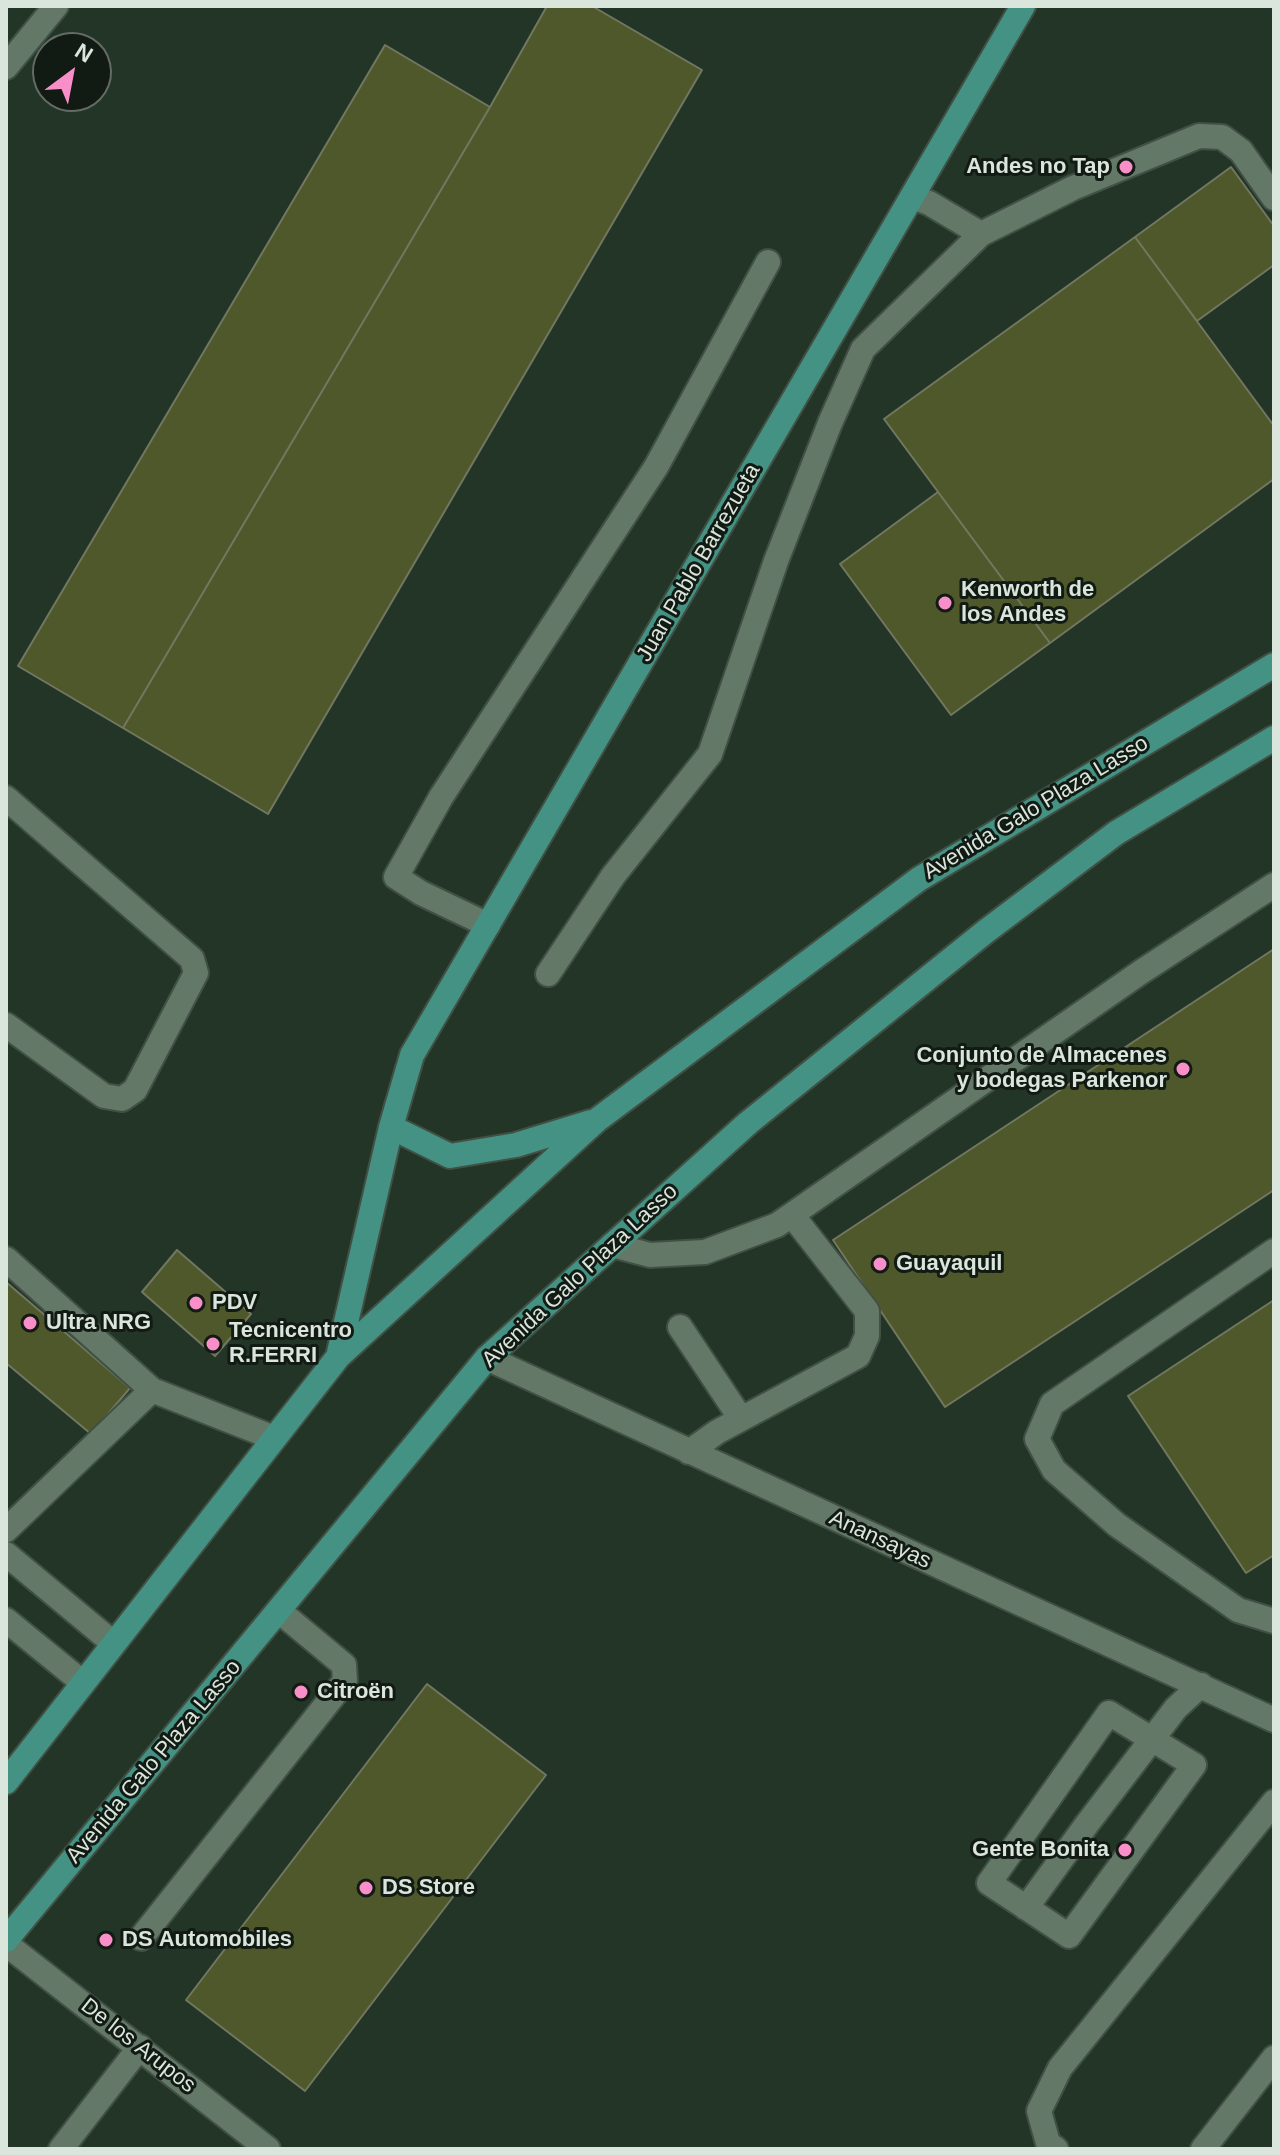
<!DOCTYPE html>
<meta charset="utf-8">
<style>
body{margin:0}
#map{position:relative;width:1280px;height:2155px;overflow:hidden;background:#233527;font-family:Helvetica,sans-serif}
canvas{display:block}
.frame{position:absolute;inset:0;border:8px solid #dae5dc;pointer-events:none}
.north{position:absolute;left:32px;top:32px;width:80px;height:80px;box-sizing:border-box;background:#121a14;border:2px solid #626b64;border-radius:50%;rotate:32deg;font-size:22px;font-weight:700;line-height:32px;text-align:center;color:#dae5dc}
.north::after{content:'';display:block;margin:auto;width:28px;height:36px;background:#f98fc8;clip-path:polygon(50% 0,100% 100%,50% 72%,0 100%)}
</style>
<div id="map">
<canvas width="1280" height="2155"></canvas>
<div class="frame"></div>
<div class="north">N</div>
</div>
<script>
const context = document.querySelector('canvas').getContext('2d');
context.lineJoin = 'round';
function fillPath(path, color) { context.fillStyle = color; context.fill(path, 'evenodd'); }
const poly = rows => new Path2D(rows.map(r => 'M' + r).join(''));
function stroke(path, color, width, dash) { context.strokeStyle = color; context.lineWidth = width; context.lineCap = dash ? 'butt' : 'round'; context.setLineDash(dash || []); context.stroke(path); }
function drawText(font, color, halo, rows, align = 'center') {
  context.font = font + ' Helvetica,sans-serif'; context.lineWidth = 6; context.setLineDash([]); context.textBaseline = 'middle'; context.strokeStyle = halo; context.fillStyle = color; for (const [text, x, y, turn = 0] of rows) {
    context.save(); context.translate(x, y); context.rotate((+turn || 0) * Math.PI / 180); context.textAlign = isNaN(turn) ? turn : align; if (halo) context.strokeText(text, 0, 0); context.fillText(text, 0, 0); context.restore();
  }
}
const building = poly([
 [547,6,592,6,702,70,268,814,123,728,490,107,547,6],
 [385,45,490,107,123,728,18,666,385,45],
 [1231,167,1274,226,1274,265,1197,321,1135,237,1231,167],
 [1135,237,1274,426,1274,479,1050,643,884,419,1135,237],
 [938,492,1050,643,951,715,840,564,938,492],
 [1274,949,1274,1190,945,1407,833,1240,1274,949],
 [177,1250,251,1314,215,1356,142,1292,177,1250],
 [6,1282,130,1388,91,1434,6,1363,6,1282],
 [1274,1300,1274,1555,1246,1573,1128,1396,1274,1300],
 [427,1684,546,1775,305,2091,186,2000,427,1684]
]);
const minor = poly([
 [6,67,56,6],
 [912,197,929,203,981,234,1073,188,1199,136,1222,137,1241,151,1274,198],
 [6,798,192,959,196,973,135,1090,122,1099,104,1096,6,1025],
 [488,925,421,893,396,877,441,797,656,467,768,262],
 [548,974,613,876,710,754,776,561,830,423,863,349,981,234],
 [612,1245,650,1255,705,1252,777,1225,1141,972,1274,885],
 [1274,1251,1052,1404,1037,1439,1054,1470,1117,1525,1238,1610,1274,1621],
 [6,1259,152,1390,274,1438],
 [680,1327,741,1419],
 [487,1358,1274,1720],
 [689,1452,717,1432,858,1356,867,1336,867,1311,792,1215],
 [6,1530,152,1390],
 [6,1554,113,1643],
 [6,1620,82,1682],
 [1109,1713,1194,1765,1069,1936,989,1883,1109,1713],
 [1026,1908,1087,1824,1176,1708,1201,1685],
 [141,1938,345,1681,344,1665,279,1611],
 [6,1944,268,2149],
 [61,2149,140,2047],
 [1056,2149,1048,2143,1039,2111,1060,2068,1274,1802],
 [1203,2149,1274,2058]
]);
const major = poly([
 [391,1127,450,1156,516,1145,591,1122],
 [338,1357,391,1127,412,1055,1023,6],
 [6,1782,338,1357,597,1120,919,879,1274,665],
 [6,1940,487,1358,748,1123,985,932,1116,833,1274,738]
]);
const markers = [
 [1126,167,8,"#f98fc8"],
 [945,603,8,"#f98fc8"],
 [1183,1069,8,"#f98fc8"],
 [880,1264,8,"#f98fc8"],
 [196,1303,8,"#f98fc8"],
 [30,1323,8,"#f98fc8"],
 [213,1344,8,"#f98fc8"],
 [301,1692,8,"#f98fc8"],
 [1125,1850,8,"#f98fc8"],
 [366,1888,8,"#f98fc8"],
 [106,1940,8,"#f98fc8"]
];
const poiNames = [
 ["Andes no Tap",1110,167,"right"],
 ["Kenworth de",961,590],
 ["los Andes",961,615],
 ["Conjunto de Almacenes",1167,1056,"right"],
 ["y bodegas Parkenor",1167,1081,"right"],
 ["Guayaquil",896,1264],
 ["PDV",212,1303],
 ["Ultra NRG",46,1323],
 ["Tecnicentro",229,1331],
 ["R.FERRI",229,1356],
 ["Citroën",317,1692],
 ["Gente Bonita",1109,1850,"right"],
 ["DS Store",382,1888],
 ["DS Automobiles",122,1940]
];
const streetNames = [
 ["Juan Pablo Barrezueta",699,563,-60],
 ["Avenida Galo Plaza Lasso",1036,808,-31],
 ["Avenida Galo Plaza Lasso",580,1276,-43],
 ["Anansayas",880,1540,25],
 ["Avenida Galo Plaza Lasso",154,1762,-50],
 ["De los Arupos",138,2046,38]
];
fillPath(building, '#4f582b');
stroke(building, '#727761', 2);
stroke(minor, '#415044', 28);
stroke(major, '#415044', 28);
stroke(minor, '#637867', 24);
stroke(major, '#449283', 24);
for (const [x, y, r, color] of markers) { const dot = new Path2D(); dot.arc(x, y, r, 0, 2 * Math.PI); context.fillStyle = color; context.fill(dot); stroke(dot, '#121a14', 3); }
drawText('bold 22px', '#dae5dc', '#121a14', poiNames, 'left');
drawText('22px', '#dae5dc', '#121a14', streetNames);
</script>
